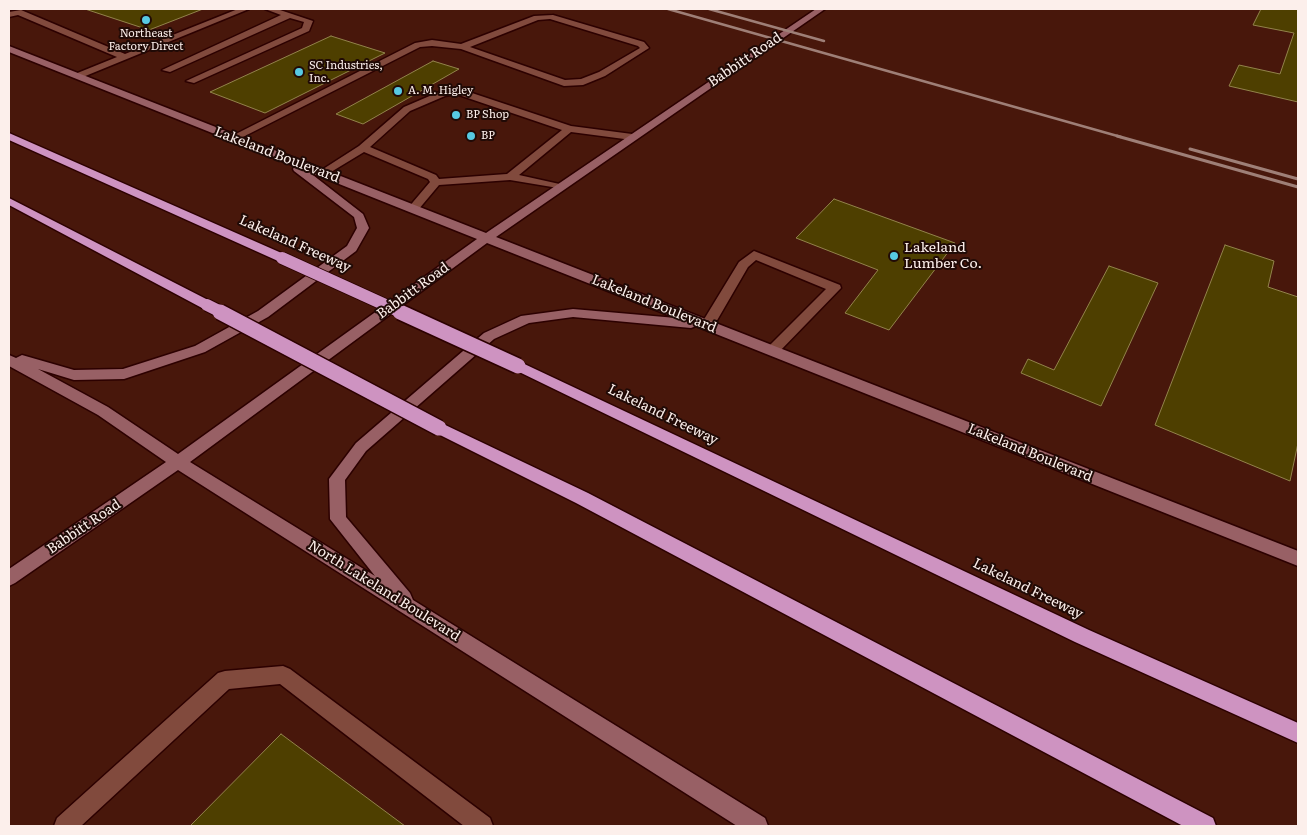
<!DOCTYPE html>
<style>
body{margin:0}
#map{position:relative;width:1307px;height:835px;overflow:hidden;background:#48170b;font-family:Literata,serif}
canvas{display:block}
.frame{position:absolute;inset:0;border:10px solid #fcefeb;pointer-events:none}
</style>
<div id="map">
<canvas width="1307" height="835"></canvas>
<div class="frame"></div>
</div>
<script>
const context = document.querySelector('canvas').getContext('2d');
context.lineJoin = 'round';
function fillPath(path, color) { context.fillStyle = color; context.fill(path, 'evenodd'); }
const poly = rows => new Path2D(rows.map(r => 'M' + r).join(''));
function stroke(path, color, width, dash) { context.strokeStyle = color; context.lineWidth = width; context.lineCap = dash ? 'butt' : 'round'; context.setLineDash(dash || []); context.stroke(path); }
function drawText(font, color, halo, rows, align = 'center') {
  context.font = font + ' Literata,serif'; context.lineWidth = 4; context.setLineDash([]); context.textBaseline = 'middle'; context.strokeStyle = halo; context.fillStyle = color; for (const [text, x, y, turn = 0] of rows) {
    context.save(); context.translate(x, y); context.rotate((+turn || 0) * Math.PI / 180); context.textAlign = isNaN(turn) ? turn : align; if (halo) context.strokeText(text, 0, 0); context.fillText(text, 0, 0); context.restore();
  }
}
const building = poly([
 [85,9,203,9,149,30,85,9],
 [1261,9,1298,9,1298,102,1229,86,1239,65,1280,74,1294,33,1253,25,1261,9],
 [331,36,385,53,265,113,210,92,331,36],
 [433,61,459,69,363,124,336,114,433,61],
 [834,199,955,243,889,330,845,313,878,270,796,238,834,199],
 [1225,245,1274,261,1268,287,1298,297,1298,443,1290,481,1155,425,1225,245],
 [1109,266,1158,283,1101,406,1021,373,1028,359,1054,370,1109,266],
 [281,734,405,826,190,826,281,734]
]);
const lane = poly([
 [238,9,249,9,78,79,73,76,75,74,117,57,18,15,9,17,9,12,21,10,125,54,238,9],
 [265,9,277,9,313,21,309,31,194,83,186,81,302,28,304,22,290,18,170,72,162,70,281,15,265,9],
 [553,15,644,42,649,48,605,76,583,85,564,86,461,49,432,46,420,47,237,140,228,138,415,43,432,40,461,44,534,16,553,15],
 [550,19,638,46,640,48,599,72,581,79,565,80,470,47,538,20,550,19],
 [457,88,571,126,632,134,637,137,632,140,571,132,519,175,564,185,564,189,510,180,439,185,418,210,414,211,408,208,430,182,428,179,364,152,326,175,322,176,317,173,359,146,404,107,439,92,457,88],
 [456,94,562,130,507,174,439,179,436,175,370,147,410,111,445,96,456,94],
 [754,251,840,285,841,288,777,354,772,356,765,351,767,348,826,289,756,260,748,267,712,329,707,330,700,326,739,262,754,251],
 [283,666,290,669,490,818,493,826,464,826,280,684,229,689,81,826,54,826,57,818,218,673,225,671,283,666]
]);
const secondary = poly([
 [816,9,825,9,496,237,1298,551,1298,566,696,326,691,328,573,317,529,323,494,339,366,451,345,480,346,517,410,593,413,600,765,818,768,826,737,826,178,470,15,583,9,586,9,569,166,462,98,415,9,366,9,355,16,358,22,355,74,370,123,369,195,346,258,311,347,246,357,228,354,217,294,171,293,169,295,166,9,52,9,46,486,233,816,9],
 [309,172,477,239,178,454,108,407,38,369,74,380,124,379,205,352,268,317,356,251,369,228,363,214,309,172],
 [487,243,676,318,573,309,521,316,484,333,356,443,329,479,330,519,375,576,190,462,487,243]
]);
const highway = poly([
 [9,133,286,255,288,258,286,261,278,261,9,140,9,133],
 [9,198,212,302,214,305,212,308,202,308,9,205,9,198],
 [518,361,1089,630,1298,723,1298,743,1075,642,513,369,511,366,518,361],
 [439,422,588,493,1213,818,1216,826,1183,826,576,503,434,432,431,428,434,424,439,422]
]);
const railFar1 = poly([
 [668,9,1121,137],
 [709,9,824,41]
]);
const rail = poly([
 [1117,136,1298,187],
 [1190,149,1298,179]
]);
const highwayBridgeFar1 = poly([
 [282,258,403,313],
 [207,305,223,313]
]);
const highwayBridge = poly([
 [220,312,439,428],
 [400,312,518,366]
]);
const markers = [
 [146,20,5,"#57c9e2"],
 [299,72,5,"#57c9e2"],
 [398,91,5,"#57c9e2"],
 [456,115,5,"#57c9e2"],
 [471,136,5,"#57c9e2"],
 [894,256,5,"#57c9e2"]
];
const farPoinames = [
 ["Northeast",146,34,"center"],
 ["Factory Direct",146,47,"center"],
 ["SC Industries,",309,66],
 ["Inc.",309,79],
 ["A. M. Higley",408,91],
 ["BP Shop",466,115],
 ["BP",481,136]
];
const streetNames = [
 ["Babbitt Road",745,60,-34],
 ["Lakeland Boulevard",277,155,21],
 ["Lakeland Freeway",295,244,24],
 ["Babbitt Road",413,291,-36],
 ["Lakeland Boulevard",654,304,22],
 ["Lakeland Freeway",663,415,26],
 ["Lakeland Boulevard",1030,453,22],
 ["Babbitt Road",84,527,-34],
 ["Lakeland Freeway",1028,589,26],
 ["North Lakeland Boulevard",384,591,32]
];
const poiNames = [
 ["Lakeland",904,248],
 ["Lumber Co.",904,264]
];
fillPath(building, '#4e3f00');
stroke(building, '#92834b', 1);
stroke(lane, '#2c0000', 3);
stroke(secondary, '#2c0000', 3);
stroke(highway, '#2c0000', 3);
fillPath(lane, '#814a3d');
fillPath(secondary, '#986065');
fillPath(highway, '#ce93c1');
stroke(railFar1, '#9e7f77', 2.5);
stroke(rail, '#9e7f77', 3);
stroke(highwayBridgeFar1, '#2c0000', 14, []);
stroke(highwayBridge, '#2c0000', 18, []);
stroke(highwayBridgeFar1, '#ce93c1', 12);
stroke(highwayBridge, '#ce93c1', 15);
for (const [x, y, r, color] of markers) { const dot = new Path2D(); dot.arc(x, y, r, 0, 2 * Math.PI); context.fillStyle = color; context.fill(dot); stroke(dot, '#200a06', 2); }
drawText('11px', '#fcefeb', '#200a06', farPoinames, 'left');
drawText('14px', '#fcefeb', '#200a06', streetNames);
drawText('14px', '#fcefeb', '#200a06', poiNames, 'left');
</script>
